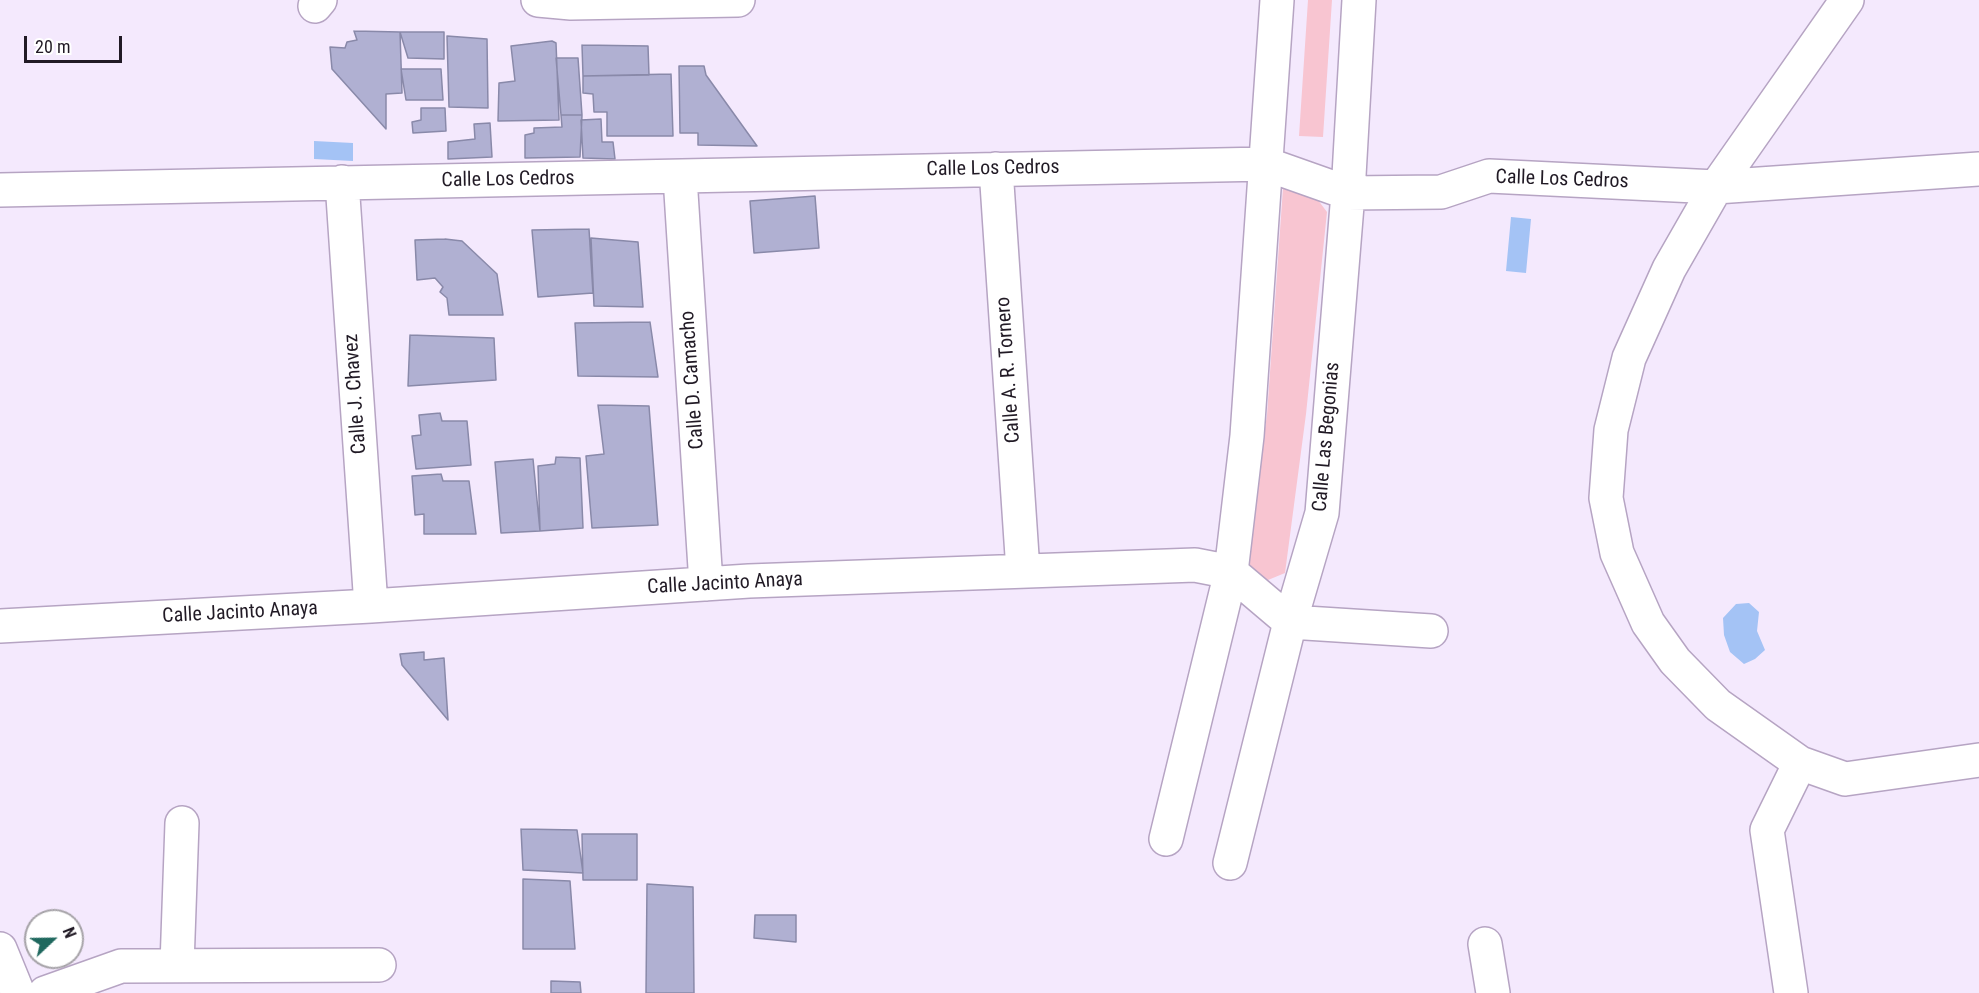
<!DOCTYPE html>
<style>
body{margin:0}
#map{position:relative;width:1979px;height:993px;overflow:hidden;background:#f4e9fd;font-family:"Roboto Condensed",sans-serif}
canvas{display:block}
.north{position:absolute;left:24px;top:909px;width:60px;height:60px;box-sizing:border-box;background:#fff;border:2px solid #a6a3a8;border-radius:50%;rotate:68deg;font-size:16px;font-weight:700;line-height:24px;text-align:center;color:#211a25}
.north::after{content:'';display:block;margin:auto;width:21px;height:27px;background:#1f685e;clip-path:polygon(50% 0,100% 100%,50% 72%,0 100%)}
.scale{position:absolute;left:24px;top:36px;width:98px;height:27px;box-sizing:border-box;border:3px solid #211a25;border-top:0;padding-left:8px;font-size:18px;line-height:21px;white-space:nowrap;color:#211a25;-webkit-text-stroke:4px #fff;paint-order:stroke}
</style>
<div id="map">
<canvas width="1979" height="993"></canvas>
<div class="north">N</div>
<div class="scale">20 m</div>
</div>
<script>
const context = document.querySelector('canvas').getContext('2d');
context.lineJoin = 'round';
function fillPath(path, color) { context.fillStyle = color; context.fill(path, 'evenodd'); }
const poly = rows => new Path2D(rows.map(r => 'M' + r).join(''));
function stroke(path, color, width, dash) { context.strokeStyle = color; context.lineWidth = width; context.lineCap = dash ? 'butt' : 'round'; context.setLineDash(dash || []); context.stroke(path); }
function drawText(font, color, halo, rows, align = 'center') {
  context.font = font + ' "Roboto Condensed",sans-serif'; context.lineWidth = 6; context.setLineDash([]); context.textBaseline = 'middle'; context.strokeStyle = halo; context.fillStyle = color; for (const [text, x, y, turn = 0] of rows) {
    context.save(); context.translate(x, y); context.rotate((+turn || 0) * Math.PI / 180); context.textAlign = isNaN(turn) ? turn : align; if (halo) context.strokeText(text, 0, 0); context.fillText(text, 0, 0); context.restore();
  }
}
const green = poly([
 [1308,0,1332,0,1323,137,1299,136],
 [1283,188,1300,188,1318,200,1327,212,1306,414,1285,573,1268,580,1255,578,1244,564,1267,415]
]);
const water = poly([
 [314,141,353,143,353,161,314,159],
 [1511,217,1531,219,1526,273,1506,271],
 [1749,603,1759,612,1757,631,1765,650,1755,659,1744,664,1730,652,1724,635,1723,618,1736,604]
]);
const building = poly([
 [354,31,400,32,402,93,386,94,386,129,332,69,330,47,345,48,347,42,357,40,354,31],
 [400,32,444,32,444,59,408,58,400,32],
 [447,36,487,39,488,108,449,107,447,36],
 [552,41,556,43,559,120,498,121,499,83,515,81,511,46,552,41],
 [582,45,648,46,649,75,583,76,582,45],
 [556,58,578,58,582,115,561,115,556,58],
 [679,66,704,66,706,75,757,146,698,145,698,133,680,133,679,66],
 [401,69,441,69,443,100,406,100,401,69],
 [671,74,673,136,607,136,607,112,594,112,593,94,583,93,583,76,671,74],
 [421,108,445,108,446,131,413,133,412,122,421,120,421,108],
 [561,115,582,115,580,157,525,158,525,135,534,133,534,128,562,127,561,115],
 [601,119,602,142,613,142,615,159,583,158,581,120,601,119],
 [490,123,492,157,448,159,448,142,475,139,474,124,490,123],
 [815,196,819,248,754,253,750,201,815,196],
 [589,229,593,293,538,297,532,230,589,229],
 [591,238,638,242,643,307,594,306,591,238],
 [445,239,462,241,497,274,503,315,449,315,447,298,440,292,443,287,435,278,417,280,415,240,445,239],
 [650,322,658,377,578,376,575,323,650,322],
 [410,335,494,338,496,380,408,386,410,335],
 [598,405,649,406,658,525,592,528,586,456,604,454,598,405],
 [440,413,442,421,467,421,471,465,416,469,412,436,421,435,419,415,440,413],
 [556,457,580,458,583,528,540,531,538,466,555,464,556,457],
 [533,459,540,531,501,533,495,462,533,459],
 [441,474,443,481,469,481,476,534,424,534,424,514,415,515,412,476,441,474],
 [424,652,424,660,444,658,448,720,402,665,400,654,424,652],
 [521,829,577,830,583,873,523,870,521,829],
 [582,834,637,834,637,880,583,880,582,834],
 [523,879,570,881,575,949,523,949,523,879],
 [647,884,693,887,694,993,646,993,647,884],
 [755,915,796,915,796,942,754,938,755,915],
 [551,981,580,982,581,993,551,993,551,981]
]);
const minor = poly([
 [538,0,571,3,738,0],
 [1847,0,1716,187,1669,269,1629,358,1611,430,1606,498,1617,553,1648,623,1675,661,1718,705,1800,763,1845,779,1979,760],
 [315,6,320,0],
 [996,169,1023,571],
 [680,177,706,584],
 [342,182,371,606],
 [0,190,1266,164,1348,193,1441,192,1489,176,1716,187,1979,169],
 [0,626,371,606,749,581,1195,565,1231,572,1290,622,1431,631],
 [1166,839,1231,572,1247,436,1277,0],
 [1230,863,1290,622,1322,513,1348,193,1359,0],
 [1485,944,1493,993],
 [0,949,18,993],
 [177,965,182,823],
 [45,993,121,966,379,965],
 [1791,993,1767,830,1800,763]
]);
const streetNames = [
 ["Calle Los Cedros",993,169,-1],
 ["Calle Los Cedros",508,180,-1],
 ["Calle Los Cedros",1562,180,2],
 ["Calle A. R. Tornero",1009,370,-94],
 ["Calle D. Camacho",693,380,-94],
 ["Calle J. Chavez",356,394,-94],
 ["Calle Las Begonias",1327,437,-85],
 ["Calle Jacinto Anaya",725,584,-3],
 ["Calle Jacinto Anaya",240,613,-3]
];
fillPath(green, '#f8c5d1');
fillPath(water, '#a4c3f5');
fillPath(building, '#b0b0d2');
stroke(building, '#8989a9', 1.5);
stroke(minor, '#b6a4c3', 36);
stroke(minor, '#fff', 33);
drawText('20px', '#211a25', '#fff', streetNames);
</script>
